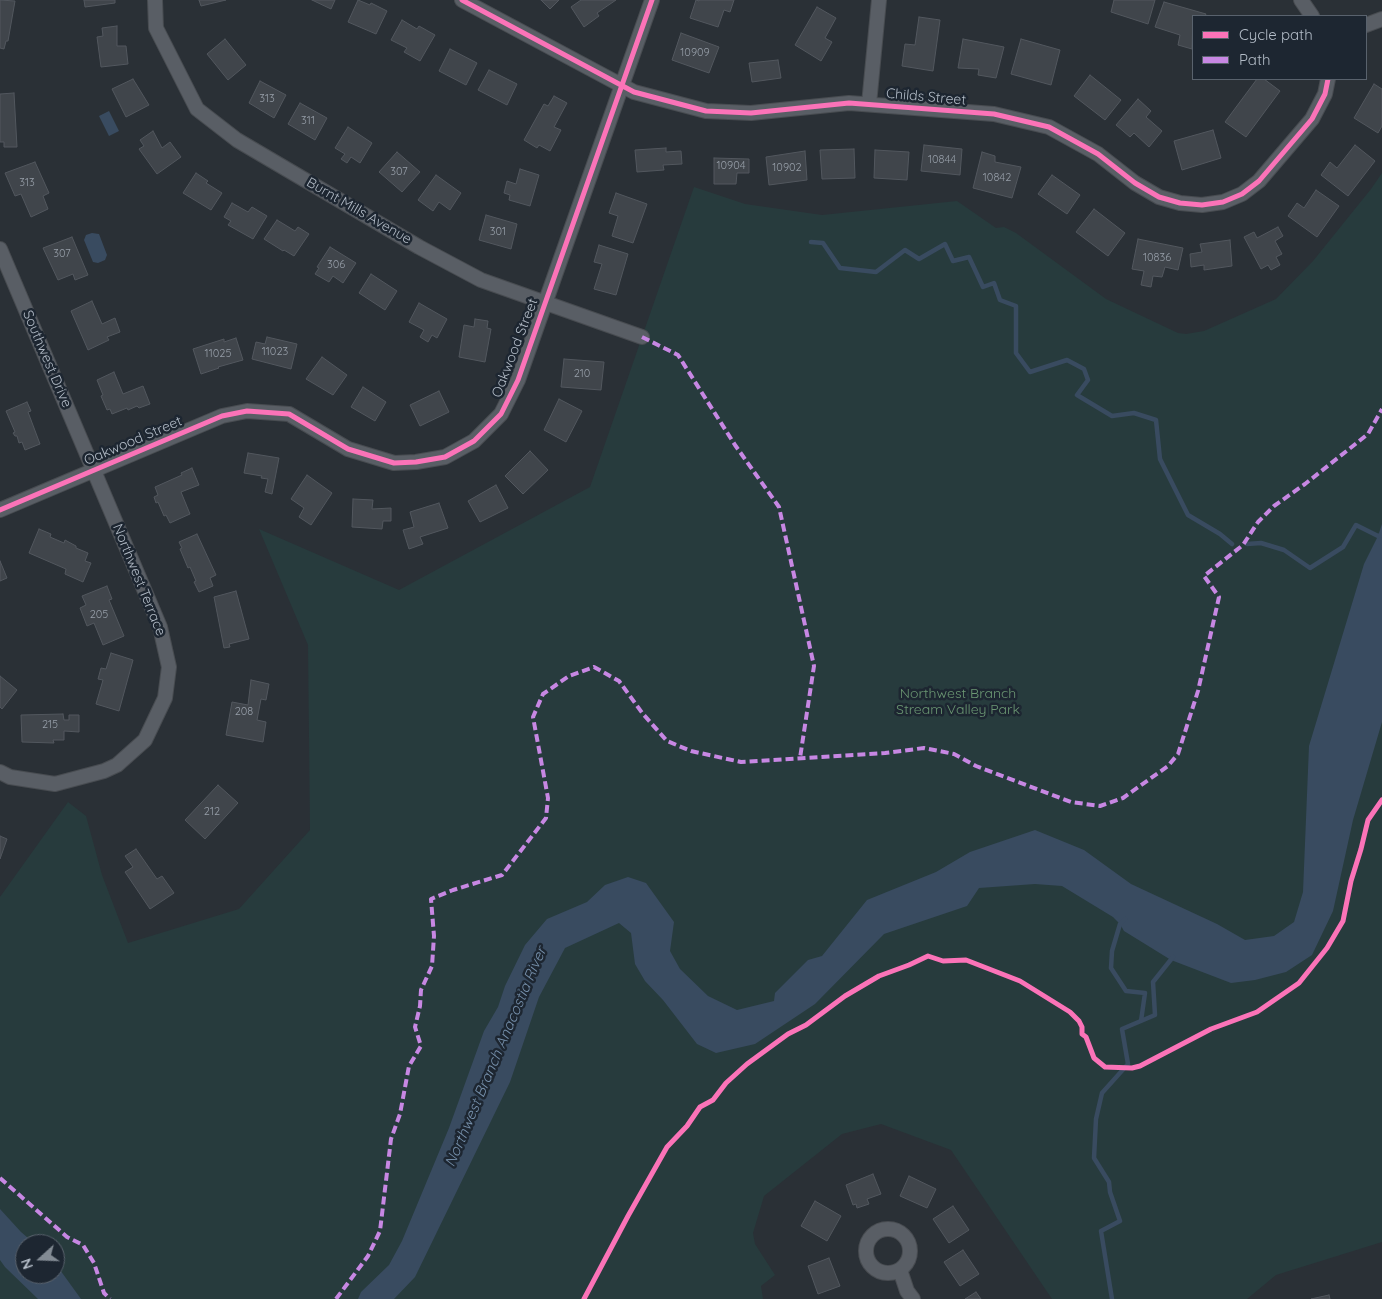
<!DOCTYPE html>
<style>
body{margin:0}
#map{position:relative;width:1382px;height:1299px;overflow:hidden;background:#2a3036;font-family:Quicksand,sans-serif}
canvas{display:block}
.legend{position:absolute;left:1192px;top:15px;width:175px;height:65px;box-sizing:border-box;background:#1d2631;border:1px solid #59626d;margin:0;padding:6px 9px;list-style:none;font-size:15px;color:#b3bcc7}
.legend li{display:flex;align-items:center;gap:10px;height:25px}
.legend b{width:25px;border:1px solid #59626d}
.north{position:absolute;left:15px;top:1234px;width:50px;height:50px;box-sizing:border-box;background:#1d2631;border:1px solid #59626d;border-radius:50%;rotate:250deg;font-size:14px;font-weight:700;line-height:20px;text-align:center;color:#b3bcc7}
.north::after{content:'';display:block;margin:auto;width:18px;height:22px;background:#838b94;clip-path:polygon(50% 0,100% 100%,50% 72%,0 100%)}
</style>
<div id="map">
<canvas width="1382" height="1299"></canvas>
<ul class="legend">
<li><b style="height:6px;background:#fb73b8"></b>Cycle path</li>
<li><b style="height:6px;background:#c787e3"></b>Path</li>
</ul>
<div class="north">N</div>
</div>
<script>
const context = document.querySelector('canvas').getContext('2d');
context.lineJoin = 'round';
function fillPath(path, color) { context.fillStyle = color; context.fill(path, 'evenodd'); }
const poly = rows => new Path2D(rows.map(r => 'M' + r).join(''));
function stroke(path, color, width, dash) { context.strokeStyle = color; context.lineWidth = width; context.lineCap = dash ? 'butt' : 'round'; context.setLineDash(dash || []); context.stroke(path); }
function drawText(font, color, halo, rows, align = 'center') {
  context.font = font + ' Quicksand,sans-serif'; context.lineWidth = 5; context.setLineDash([]); context.textBaseline = 'middle'; context.strokeStyle = halo; context.fillStyle = color; for (const [text, x, y, turn = 0] of rows) {
    context.save(); context.translate(x, y); context.rotate((+turn || 0) * Math.PI / 180); context.textAlign = isNaN(turn) ? turn : align; if (halo) context.strokeText(text, 0, 0); context.fillText(text, 0, 0); context.restore();
  }
}
const green = poly([
 [1382,173,1382,1242,1276,1275,1247,1299,1052,1299,951,1150,881,1124,842,1134,764,1196,753,1233,755,1244,775,1275,761,1286,763,1299,0,1299,0,897,68,802,86,816,102,875,128,943,239,909,310,830,308,645,259,529,399,590,590,487,694,187,745,204,822,215,957,201,996,228,1004,227,1016,233,1106,299,1178,333,1186,334,1204,331,1276,299,1313,261,1371,189],
 [25,1244,55,1244,55,1274,25,1274]
]);
const water = poly([
 [109,111,119,131,109,136,99,116],
 [92,233,99,234,107,255,105,260,98,263,93,262,84,240,86,235],
 [1382,524,1382,722,1353,820,1333,911,1312,955,1286,972,1255,980,1231,983,1171,960,1124,931,1120,924,1113,917,1062,886,1035,884,979,888,967,906,884,934,815,1004,755,1044,716,1053,697,1044,663,1000,645,981,635,964,631,933,619,923,565,948,539,997,510,1082,415,1277,394,1299,358,1299,361,1292,389,1265,402,1241,449,1128,484,1031,498,1007,505,986,525,945,547,919,587,902,605,885,628,877,646,883,674,922,670,951,680,969,708,996,737,1010,774,1001,775,993,808,960,822,956,867,900,936,872,970,852,1035,830,1084,850,1131,884,1217,924,1245,940,1274,936,1294,922,1303,892,1309,746,1364,564,1378,536],
 [0,1209,21,1232,35,1244,25,1244,25,1274,55,1274,55,1263,81,1299,38,1299,5,1267,0,1260]
]);
const stream = poly([
 [811,242,823,243,840,268,876,272,905,250,919,259,945,244,953,261,969,257,983,287,994,283,1000,300,1016,306,1016,353,1030,372,1067,360,1084,369,1088,380,1077,395,1112,416,1134,413,1156,420,1160,459,1188,515,1220,534,1232,544],
 [1247,544,1261,543,1284,550,1310,568,1343,547,1356,525,1378,536,1382,535],
 [1125,919,1120,924,1112,951,1111,968,1126,991,1145,993,1141,1021],
 [1112,1299,1101,1231,1120,1221,1110,1192,1109,1182,1094,1158,1096,1119,1102,1093,1128,1064,1122,1029,1155,1015,1153,982,1173,957]
]);
const building = poly([
 [0,0,15,1,8,41,6,41,4,49,0,48,0,0],
 [84,0,115,0,115,3,85,7,84,0],
 [199,0,226,0,201,6,199,0],
 [312,0,335,0,331,9,312,0],
 [358,0,370,5,371,3,387,11,376,34,348,22,358,0],
 [541,0,559,0,550,9,541,0],
 [581,0,616,0,597,13,599,16,584,27,571,7,581,0],
 [696,0,699,1,699,0,734,0,730,12,724,10,718,27,690,18,696,0],
 [1114,0,1155,0,1148,24,1111,12,1114,0],
 [1164,2,1206,14,1205,16,1193,16,1192,49,1178,45,1180,35,1155,27,1164,2],
 [817,7,836,18,825,38,832,42,821,61,795,45,817,7],
 [919,17,940,20,933,71,902,66,905,44,915,45,919,17],
 [402,20,417,29,419,26,435,35,420,61,404,52,407,48,391,40,402,20],
 [117,26,117,46,126,46,128,64,101,67,97,37,103,36,102,28,117,26],
 [681,33,719,47,709,73,672,60,681,33],
 [225,39,246,65,228,80,207,54,225,39],
 [963,39,1004,47,996,78,978,75,979,69,958,68,963,39],
 [1021,39,1060,50,1051,85,1011,74,1021,39],
 [450,49,477,63,466,85,439,71,450,49],
 [778,60,781,78,752,82,749,63,778,60],
 [489,70,517,84,507,105,478,90,489,70],
 [1090,75,1121,100,1105,120,1074,96,1090,75],
 [133,79,149,105,126,117,112,89,133,79],
 [1257,79,1264,79,1280,91,1246,137,1225,122,1257,79],
 [260,81,286,95,274,118,249,103,260,81],
 [1374,84,1382,89,1382,126,1378,133,1354,118,1374,84],
 [14,93,17,147,4,147,4,142,0,142,0,94,14,93],
 [554,96,567,103,554,127,561,130,550,151,539,145,537,148,524,140,544,104,548,106,554,96],
 [1138,99,1151,111,1146,117,1162,131,1149,147,1134,133,1130,137,1116,125,1138,99],
 [300,103,327,118,315,140,288,124,300,103],
 [348,127,372,143,360,163,351,157,347,163,341,159,345,154,335,148,348,127],
 [1213,130,1221,158,1182,170,1174,141,1213,130],
 [153,131,162,148,170,142,181,157,157,174,139,149,144,146,140,140,153,131],
 [924,145,962,149,960,175,921,171,924,145],
 [1355,145,1375,161,1348,196,1321,175,1330,162,1337,168,1355,145],
 [666,148,666,152,681,151,682,164,663,165,664,170,637,172,635,150,666,148],
 [854,149,855,178,822,179,820,150,854,149],
 [875,150,909,152,907,180,874,178,875,150],
 [805,151,807,180,769,185,766,157,805,151],
 [397,152,420,172,402,192,379,172,397,152],
 [982,152,995,156,995,162,1021,167,1012,198,973,188,982,152],
 [714,158,749,159,749,173,737,173,736,184,714,184,714,158],
 [35,162,49,193,43,196,48,209,31,217,21,194,15,196,5,173,35,162],
 [520,169,539,175,530,206,509,200,510,195,504,193,507,181,516,184,520,169],
 [196,173,208,181,206,183,222,193,211,210,183,193,196,173],
 [436,175,461,193,450,210,439,202,433,211,418,200,436,175],
 [1052,175,1080,195,1067,214,1038,194,1052,175],
 [1316,190,1339,206,1317,237,1288,216,1297,203,1304,208,1316,190],
 [616,193,647,204,633,243,612,236,618,216,609,213,616,193],
 [232,203,248,212,252,207,267,216,253,239,228,225,231,221,224,217,232,203],
 [1094,209,1125,233,1108,256,1076,232,1094,209],
 [486,215,517,224,511,249,479,240,486,215],
 [277,220,295,231,298,227,309,234,294,256,284,250,283,251,264,239,277,220],
 [1278,227,1283,236,1275,241,1282,254,1276,257,1280,265,1271,270,1268,265,1261,269,1244,237,1254,232,1257,238,1278,227],
 [72,237,88,275,75,280,73,274,58,280,43,248,72,237],
 [1138,239,1183,248,1178,270,1165,267,1162,277,1153,276,1151,287,1141,285,1144,271,1132,269,1138,239],
 [1230,240,1232,266,1204,270,1204,265,1191,267,1190,254,1202,252,1200,244,1230,240],
 [599,245,628,254,616,295,594,289,602,264,594,262,599,245],
 [330,247,356,263,343,283,333,276,329,282,315,274,319,268,317,267,330,247],
 [371,274,397,291,385,310,359,293,371,274],
 [92,301,102,324,115,318,120,332,107,337,109,340,88,350,71,311,92,301],
 [419,303,447,319,437,338,432,335,428,342,420,337,424,330,409,322,419,303],
 [475,319,488,321,487,328,491,329,485,362,459,357,464,325,474,327,475,319],
 [267,337,297,344,291,369,252,359,256,342,265,344,267,337],
 [236,338,243,360,218,367,219,368,201,374,193,349,224,339,224,342,236,338],
 [322,357,347,375,333,395,306,379,322,357],
 [564,359,604,362,601,390,561,387,564,359],
 [114,372,123,394,143,386,150,404,139,408,137,406,128,410,127,408,112,414,110,409,107,410,101,396,103,395,97,380,114,372],
 [363,387,386,402,375,421,351,407,363,387],
 [439,391,449,412,420,426,410,405,439,391],
 [559,399,582,411,566,442,544,430,559,399],
 [27,402,31,411,28,412,40,444,25,450,22,442,19,443,17,436,15,436,13,433,15,432,6,411,27,402],
 [530,451,548,470,523,494,505,476,530,451],
 [248,453,279,458,272,494,265,492,268,479,261,478,262,476,244,473,248,453],
 [192,468,199,485,181,492,190,514,170,523,166,515,164,516,158,502,156,503,154,497,158,495,155,487,182,475,181,473,192,468],
 [307,475,332,493,311,525,299,517,304,508,291,499,307,475],
 [496,485,508,508,480,522,468,501,496,485],
 [353,499,373,500,372,509,391,508,391,521,383,521,382,529,352,527,353,499],
 [439,503,448,528,420,537,423,544,409,549,403,530,414,527,410,512,439,503],
 [39,529,51,534,50,537,64,543,65,540,76,546,76,548,88,553,85,561,91,563,83,582,65,574,66,569,29,553,39,529],
 [197,534,216,575,210,578,213,586,199,592,194,582,196,581,190,567,188,568,180,549,182,548,179,542,197,534],
 [0,561,7,578,0,581,0,561],
 [107,586,112,599,109,600,124,636,103,645,94,623,87,626,80,608,86,605,82,596,107,586],
 [236,591,249,639,229,644,230,647,224,648,214,597,236,591],
 [111,653,133,660,119,711,96,704,103,680,98,679,101,668,106,669,111,653],
 [0,676,17,690,2,709,0,707,0,676],
 [251,680,269,684,266,700,261,699,257,720,266,722,263,742,226,735,232,702,248,705,251,680],
 [63,714,64,720,69,720,69,715,79,715,79,732,64,731,64,740,53,740,54,743,22,742,21,715,63,714],
 [218,785,238,803,205,839,185,820,218,785],
 [0,836,7,839,0,859,0,836],
 [136,849,157,879,162,876,174,893,150,909,125,872,133,867,125,856,136,849],
 [873,1174,881,1194,867,1199,869,1204,857,1208,856,1204,853,1205,846,1185,873,1174],
 [909,1176,936,1189,927,1208,900,1196,909,1176],
 [815,1201,841,1216,827,1241,801,1226,815,1201],
 [953,1206,969,1230,949,1243,933,1219,953,1206],
 [963,1250,979,1274,960,1286,944,1262,963,1250],
 [829,1258,840,1286,818,1294,808,1266,829,1258],
 [976,1292,981,1299,965,1299,976,1292],
 [1329,1295,1330,1299,1311,1299,1329,1295]
]);
const street = poly([
 [155,0,156,28,197,109,237,140,419,247,481,280,642,337],
 [462,0,634,92,706,111,751,113,849,103,994,114,1049,127,1098,154,1135,183,1159,197,1180,203,1202,205,1223,202,1242,194,1259,181,1312,119,1325,94,1328,79],
 [1301,0,1312,16],
 [1366,25,1382,19],
 [869,104,879,0],
 [0,249,160,627,169,667,165,698,145,740,117,765,104,771,55,784,10,777,0,772],
 [0,510,222,416,247,411,289,414,348,449,394,463,416,462,445,457,474,441,501,414,518,380,652,0],
 '866 1251a22 22 0 1 1 44 0a22 22 0 1 1-44 0Z',
 [900,1270,907,1291,913,1299]
]);
const quiet = poly([
 [642,337,678,355,735,445,779,507,814,666,800,758],
 [0,1178,67,1237,83,1245,94,1263,104,1293,110,1299],
 [336,1299,368,1256,380,1231,391,1139,400,1114,409,1066,421,1046,415,1027,420,1006,421,990,432,966,434,936,431,899,453,890,502,875,546,818,548,798,533,717,543,694,569,676,594,667,619,681,643,714,667,741,691,751,741,762,885,753,924,748,954,754,976,766,1071,802,1100,806,1123,798,1168,766,1178,754,1198,691,1219,597,1204,576,1243,545,1258,522,1274,506,1305,484,1368,434,1382,409]
]);
const cycleway = poly([
 [462,0,634,92,706,111,751,113,849,103,994,114,1049,127,1098,154,1135,183,1159,197,1180,203,1202,205,1223,202,1242,194,1259,181,1312,119,1325,94,1328,79],
 [0,510,222,416,247,411,289,414,348,449,394,463,416,462,445,457,474,441,501,414,518,380,652,0],
 [584,1299,628,1216,667,1147,687,1126,700,1107,713,1100,726,1083,747,1064,788,1034,806,1025,845,996,879,976,909,965,928,956,943,961,966,960,1020,981,1070,1012,1079,1021,1082,1027,1082,1034,1086,1037,1094,1058,1105,1067,1132,1068,1140,1066,1211,1029,1257,1012,1299,983,1327,948,1343,921,1351,881,1361,849,1368,820,1382,800]
]);
const numberNames = [
 ["10909",695,53],
 ["313",267,99],
 ["311",308,121],
 ["10844",942,160],
 ["10904",731,166],
 ["10902",787,168],
 ["307",399,172],
 ["10842",997,178],
 ["313",27,183],
 ["301",498,232],
 ["307",62,254],
 ["10836",1157,258],
 ["306",336,265],
 ["11023",275,352],
 ["11025",218,354],
 ["210",582,374],
 ["205",99,615],
 ["208",244,712],
 ["215",50,725],
 ["212",212,812]
];
const streetNames = [
 ["Childs Street",926,97,5],
 ["Burnt Mills Avenue",359,211,30],
 ["Oakwood Street",515,348,-69],
 ["Southwest Drive",47,359,67],
 ["Oakwood Street",133,441,-23],
 ["Northwest Terrace",139,580,68]
];
const parkNames = [
 ["Northwest Branch",958,694],
 ["Stream Valley Park",958,710]
];
const waterNames = [
 ["Northwest Branch Anacostia River",496,1057,-67]
];
fillPath(green, '#273b3d');
fillPath(water, '#394b60');
stroke(stream, '#394b60', 4.5);
fillPath(building, '#40454b');
stroke(building, '#52575e', 1);
stroke(street, '#484c51', 16);
stroke(street, '#595e65', 14);
stroke(quiet, '#c787e3', 4, [8, 4]);
stroke(cycleway, '#fb73b8', 5);
drawText('11px', '#969ea8', null, numberNames);
drawText('14px', '#b3bcc7', '#1d2631', streetNames);
drawText('14px', '#6b9773', '#1d2631', parkNames);
drawText('italic 15px', '#758faa', '#1d2631', waterNames);
</script>
